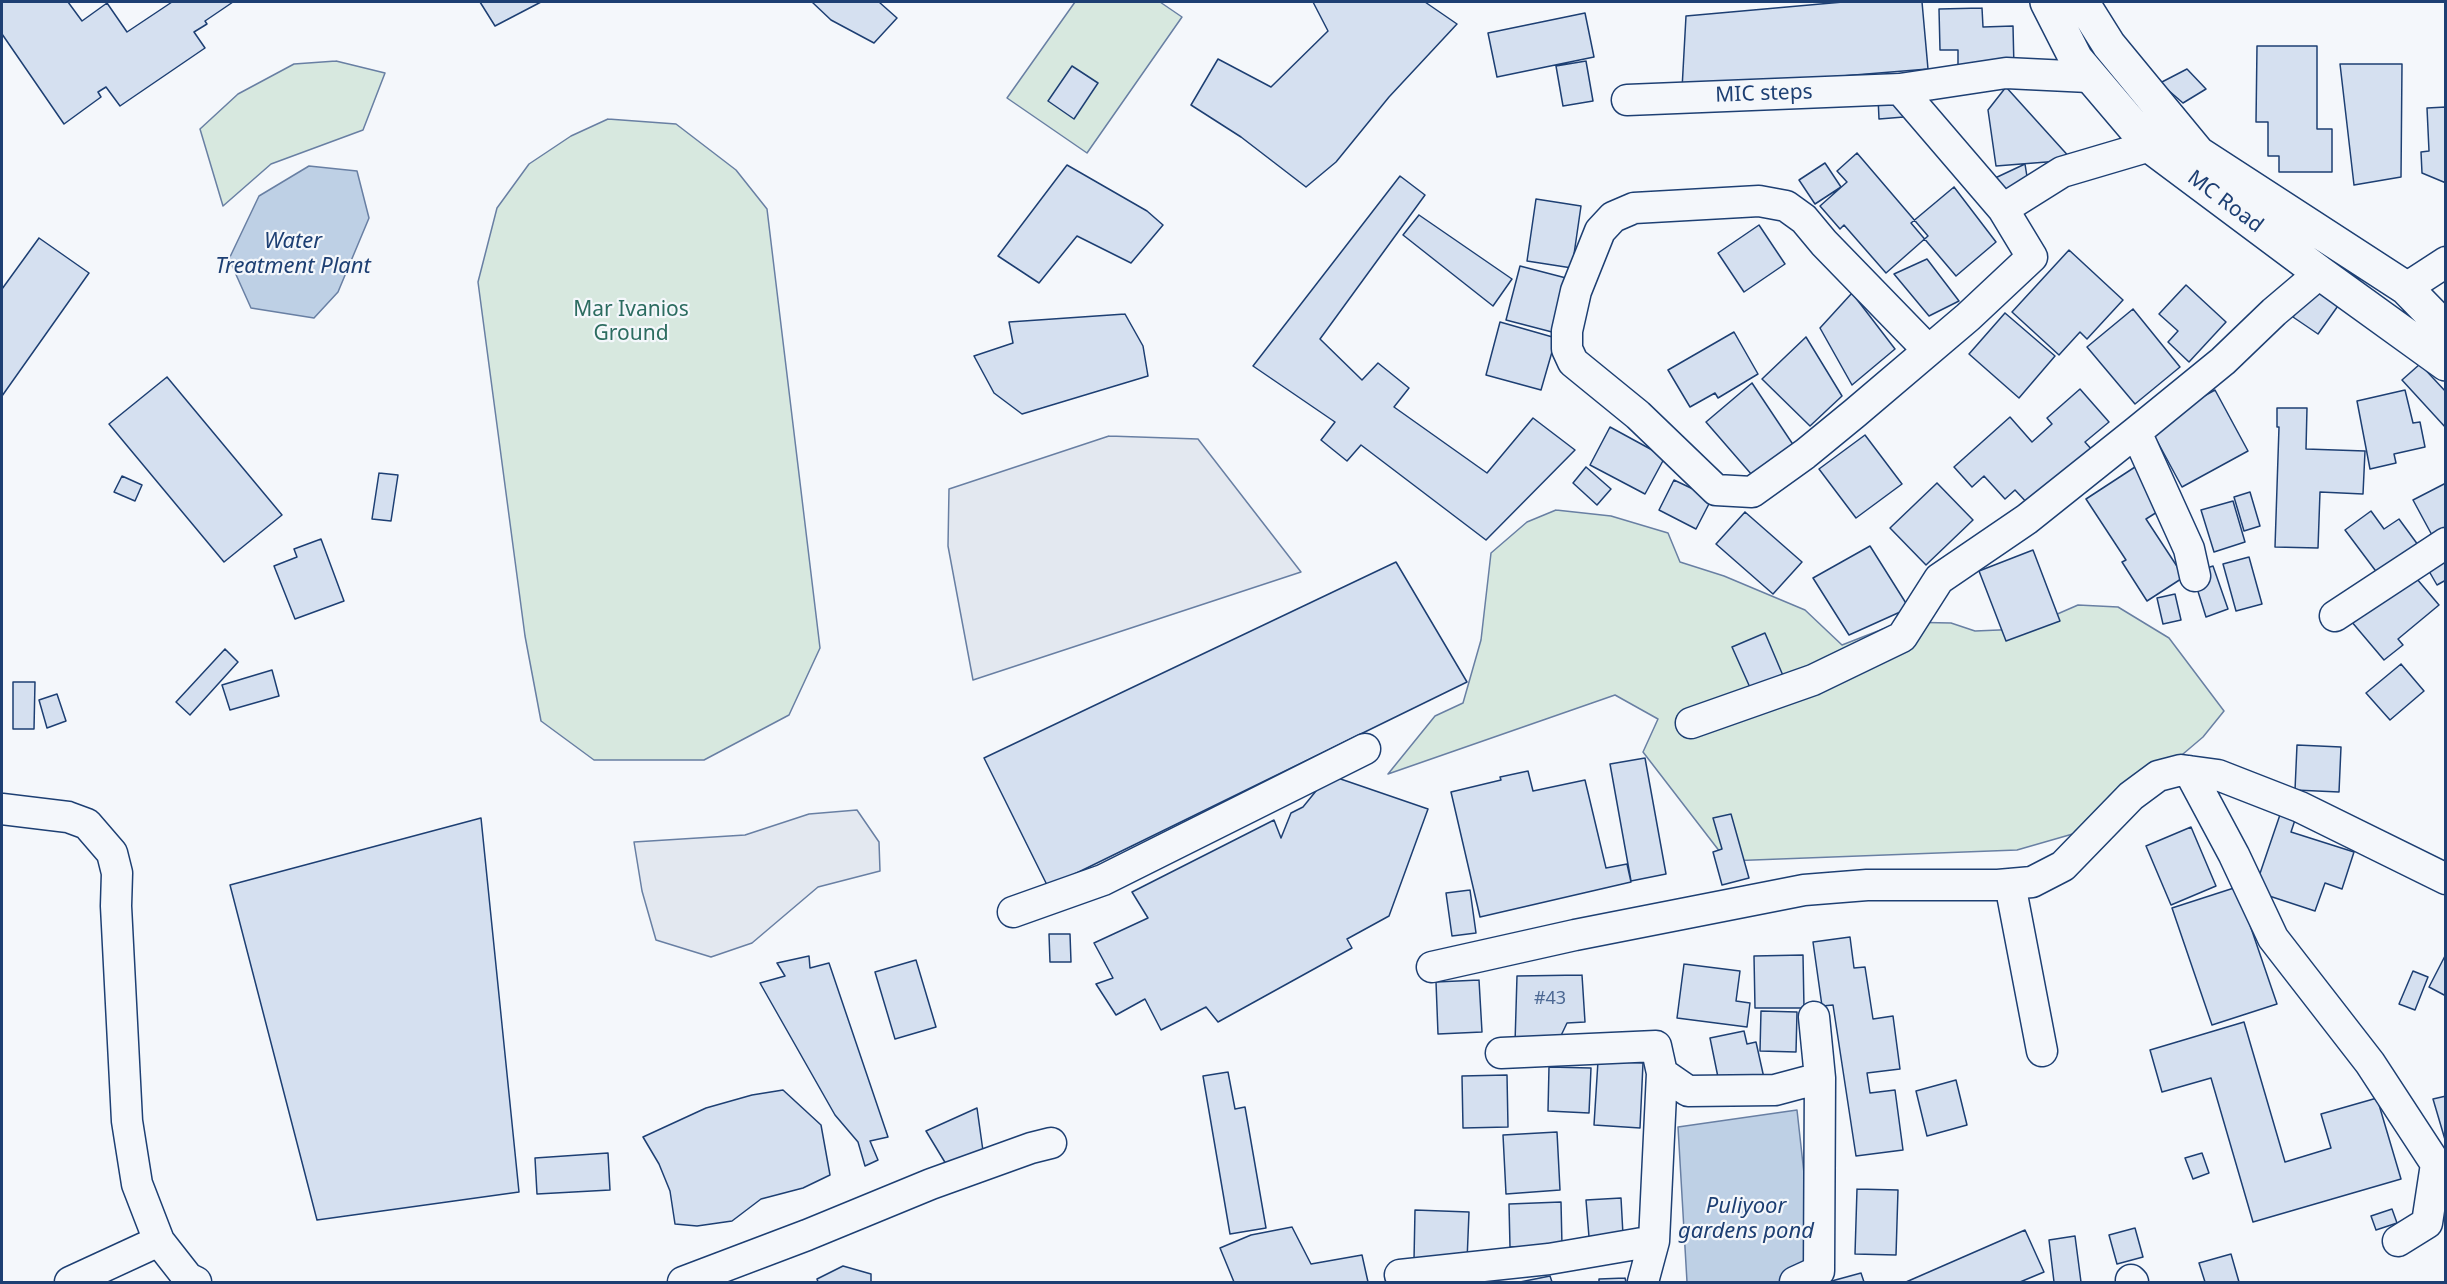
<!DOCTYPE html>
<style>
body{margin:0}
#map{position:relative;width:2447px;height:1284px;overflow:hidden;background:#f4f7fb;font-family:"Noto Sans",sans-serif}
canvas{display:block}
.frame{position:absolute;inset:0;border:3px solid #1d3f73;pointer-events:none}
</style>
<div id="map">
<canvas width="2447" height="1284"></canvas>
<div class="frame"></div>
</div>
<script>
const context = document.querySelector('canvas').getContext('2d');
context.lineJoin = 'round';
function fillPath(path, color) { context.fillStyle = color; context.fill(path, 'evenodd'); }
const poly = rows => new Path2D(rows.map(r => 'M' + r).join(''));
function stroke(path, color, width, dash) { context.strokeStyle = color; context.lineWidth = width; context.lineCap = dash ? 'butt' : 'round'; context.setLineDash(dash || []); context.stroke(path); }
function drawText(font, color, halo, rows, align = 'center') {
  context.font = font + ' "Noto Sans",sans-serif'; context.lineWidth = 4.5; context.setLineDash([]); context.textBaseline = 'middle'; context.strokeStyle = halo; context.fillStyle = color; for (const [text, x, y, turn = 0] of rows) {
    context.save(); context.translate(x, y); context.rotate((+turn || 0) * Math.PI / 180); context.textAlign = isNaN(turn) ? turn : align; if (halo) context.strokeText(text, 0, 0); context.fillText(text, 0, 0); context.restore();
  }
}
const green = poly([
 [1075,2,1160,2,1182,17,1087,153,1007,98,1075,2],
 [336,61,385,73,363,130,271,164,223,206,200,129,238,94,294,64,336,61],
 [608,119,676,124,736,170,767,209,820,648,789,715,704,760,594,760,541,721,525,636,478,282,497,208,529,164,571,136,608,119],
 [1556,510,1611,516,1668,533,1680,562,1724,576,1805,610,1842,645,1901,622,1951,623,1975,631,2023,629,2078,605,2118,607,2169,638,2224,711,2203,737,2097,827,2017,850,1727,861,1643,752,1658,719,1615,695,1388,774,1435,716,1463,703,1481,640,1491,553,1527,522,1556,510]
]);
const parking = poly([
 [1109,436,1198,439,1301,572,973,680,948,546,949,489,1109,436],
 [857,810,879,842,880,871,818,887,752,943,711,957,656,940,642,891,634,842,745,835,809,814,857,810]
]);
const water = poly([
 [309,166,357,171,369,218,338,292,314,318,251,308,229,259,259,196,309,166],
 [1797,1110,1816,1282,1687,1282,1678,1127,1797,1110]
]);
const building = poly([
 [2,2,68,2,82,21,107,3,127,32,172,2,233,2,205,21,207,24,194,32,205,48,120,106,106,87,98,92,101,97,64,124,2,34,2,2],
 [480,2,541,2,495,26,480,2],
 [812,2,879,2,897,18,874,43,831,20,812,2],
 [1313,2,1425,2,1457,24,1389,97,1336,162,1306,187,1241,137,1191,105,1218,59,1271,87,1328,31,1313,2],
 [1843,2,1922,2,1928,69,1682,89,1686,16,1843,2],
 [1982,8,1983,27,2013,26,2014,68,1958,70,1958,50,1940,50,1939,9,1982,8],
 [1585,13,1594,57,1497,77,1488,33,1585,13],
 [2257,46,2317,46,2317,129,2332,129,2332,172,2279,172,2279,156,2268,156,2268,122,2256,122,2257,46],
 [1586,61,1593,101,1563,106,1556,66,1586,61],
 [2340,64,2402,64,2401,177,2354,185,2340,64],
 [1072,66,1098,83,1074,119,1048,101,1072,66],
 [2187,69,2206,89,2183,103,2160,83,2187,69],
 [2006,87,2072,160,1996,166,1988,110,2006,87],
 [1904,96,1904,117,1879,119,1878,97,1904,96],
 [2446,107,2446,183,2422,173,2421,152,2429,151,2427,108,2446,107],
 [1857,153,1928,236,1886,273,1844,225,1840,229,1820,206,1847,182,1837,171,1857,153],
 [1825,163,1841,187,1815,204,1799,180,1825,163],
 [2025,164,2028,183,2004,191,1993,179,2025,164],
 [1067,165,1147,211,1163,225,1131,263,1077,236,1039,283,998,256,1067,165],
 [1400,176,1425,195,1320,339,1362,380,1378,363,1409,388,1394,407,1487,473,1533,418,1575,450,1486,540,1361,445,1347,461,1321,440,1335,422,1253,366,1400,176],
 [1954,187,1996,242,1956,276,1911,223,1954,187],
 [1536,199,1581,206,1572,268,1527,261,1536,199],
 [1419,215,1512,279,1493,306,1403,235,1419,215],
 [1759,225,1785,264,1744,292,1718,253,1759,225],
 [39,238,89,273,2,396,2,289,39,238],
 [2069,250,2123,300,2087,339,2080,332,2059,355,2012,312,2069,250],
 [1927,259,1959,301,1929,316,1894,274,1927,259],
 [1520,266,1566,278,1552,332,1506,320,1520,266],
 [2186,285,2226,322,2189,362,2168,342,2178,331,2159,314,2186,285],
 [2314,286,2340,303,2318,334,2293,317,2314,286],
 [1852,293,1895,349,1852,385,1820,328,1852,293],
 [2133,309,2180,367,2135,404,2087,347,2133,309],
 [2005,313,2055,356,2019,398,1969,354,2005,313],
 [1125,314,1143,346,1148,376,1022,414,994,393,974,356,1013,343,1009,322,1125,314],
 [1500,322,1556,338,1541,390,1486,375,1500,322],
 [1734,332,1758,374,1718,398,1715,393,1690,407,1668,370,1734,332],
 [1806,337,1842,396,1810,426,1762,379,1806,337],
 [2420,364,2446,392,2446,428,2402,380,2420,364],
 [167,377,282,515,224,562,109,424,167,377],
 [1752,383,1798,452,1752,475,1706,422,1752,383],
 [2080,389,2109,422,2085,442,2093,451,2030,506,2015,490,2005,499,1984,476,1972,487,1954,467,2010,417,2032,442,2052,424,2047,418,2080,389],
 [2215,390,2248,451,2182,487,2149,426,2215,390],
 [2405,390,2413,423,2420,422,2425,447,2394,454,2396,463,2370,469,2357,401,2405,390],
 [2277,408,2307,408,2306,449,2365,451,2363,494,2320,492,2318,548,2275,547,2279,427,2277,427,2277,408],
 [1610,427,1665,457,1645,494,1590,465,1610,427],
 [1865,435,1902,484,1856,518,1819,469,1865,435],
 [1586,467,1611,489,1597,505,1573,483,1586,467],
 [2135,467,2162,509,2146,519,2184,577,2147,601,2122,562,2126,560,2086,499,2135,467],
 [379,473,398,475,391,521,372,519,379,473],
 [122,476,142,485,135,501,114,492,122,476],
 [1674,480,1712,498,1696,529,1659,510,1674,480],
 [1937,483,1973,520,1926,565,1890,528,1937,483],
 [2446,483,2446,531,2433,537,2413,500,2446,483],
 [2250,492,2260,526,2244,531,2234,497,2250,492],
 [2233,501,2245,542,2214,552,2201,510,2233,501],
 [2371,511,2384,529,2399,519,2421,549,2381,578,2345,530,2371,511],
 [1745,512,1802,562,1773,594,1716,544,1745,512],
 [321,539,344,601,295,619,274,566,297,557,294,549,321,539],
 [1870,546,1909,608,1849,635,1813,578,1870,546],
 [2446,546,2446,580,2437,585,2422,559,2446,546],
 [2033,550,2060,621,2006,641,1979,571,2033,550],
 [2249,557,2262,604,2236,611,2223,564,2249,557],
 [1396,562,1467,682,1048,887,984,758,1396,562],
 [2213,566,2228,609,2206,617,2196,585,2204,569,2213,566],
 [2411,572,2439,605,2398,639,2403,645,2384,660,2351,621,2411,572],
 [2175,594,2181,620,2163,624,2157,598,2175,594],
 [1765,633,1784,678,1752,692,1732,647,1765,633],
 [225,649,238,662,190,715,176,702,225,649],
 [2401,664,2424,691,2390,720,2366,693,2401,664],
 [272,670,279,696,230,710,222,685,272,670],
 [13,682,35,682,34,729,13,729,13,682],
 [57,694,66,721,47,728,39,700,57,694],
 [2297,745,2341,747,2339,792,2295,790,2297,745],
 [1645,758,1666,874,1631,881,1610,764,1645,758],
 [1528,771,1533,791,1585,780,1606,868,1627,864,1631,882,1480,917,1451,792,1501,780,1500,777,1528,771],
 [1329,775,1428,809,1389,916,1347,939,1352,948,1218,1022,1206,1007,1161,1030,1145,999,1116,1015,1096,984,1113,978,1094,943,1148,918,1132,892,1274,820,1281,838,1291,813,1303,807,1329,775],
 [2284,803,2299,808,2291,832,2354,852,2342,889,2325,883,2315,911,2254,891,2284,803],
 [1731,814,1749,878,1722,885,1713,852,1722,849,1713,818,1731,814],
 [481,818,519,1192,317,1220,230,885,481,818],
 [2191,827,2216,886,2171,905,2146,846,2191,827],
 [2237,887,2277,1004,2212,1025,2172,908,2237,887],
 [1470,890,1476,933,1452,936,1446,893,1470,890],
 [1049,934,1070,934,1071,962,1050,962,1049,934],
 [1850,937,1854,968,1865,967,1873,1019,1893,1016,1900,1069,1867,1073,1870,1093,1895,1090,1903,1150,1856,1156,1833,1005,1822,1006,1813,942,1850,937],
 [2446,954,2446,996,2429,987,2446,954],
 [1803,955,1804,1008,1755,1008,1754,956,1803,955],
 [809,956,810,968,829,963,888,1137,870,1141,878,1160,865,1166,858,1142,835,1115,760,983,785,976,777,963,809,956],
 [916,960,936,1027,895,1039,875,972,916,960],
 [1684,964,1740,971,1736,1001,1750,1003,1747,1027,1677,1018,1684,964],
 [2413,971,2428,977,2415,1010,2399,1004,2413,971],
 [1582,975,1585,1022,1567,1023,1557,1044,1515,1043,1517,976,1582,975],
 [1479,980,1482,1032,1438,1034,1436,982,1479,980],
 [1761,1011,1797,1012,1796,1052,1760,1051,1761,1011],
 [2244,1022,2285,1162,2331,1148,2321,1114,2377,1098,2401,1179,2253,1222,2211,1078,2162,1092,2150,1050,2244,1022],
 [1744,1031,1747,1044,1756,1042,1764,1078,1720,1087,1710,1038,1744,1031],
 [1598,1061,1643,1063,1640,1128,1594,1125,1598,1061],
 [1549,1067,1591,1068,1589,1113,1548,1111,1549,1067],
 [1228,1072,1235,1109,1245,1107,1266,1228,1230,1234,1203,1076,1228,1072],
 [1507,1075,1508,1127,1463,1128,1462,1076,1507,1075],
 [1956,1080,1967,1125,1927,1136,1916,1091,1956,1080],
 [783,1090,821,1125,830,1175,803,1188,761,1199,732,1221,697,1226,675,1224,670,1191,659,1164,643,1137,706,1108,752,1095,783,1090],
 [2446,1096,2446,1143,2433,1099,2446,1096],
 [977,1108,983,1151,946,1164,926,1131,977,1108],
 [1557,1132,1560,1190,1506,1194,1503,1135,1557,1132],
 [608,1153,610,1190,537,1194,535,1158,608,1153],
 [2202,1153,2209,1173,2193,1179,2185,1158,2202,1153],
 [1857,1189,1898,1190,1896,1255,1855,1254,1857,1189],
 [1621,1198,1623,1235,1589,1237,1586,1200,1621,1198],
 [1561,1202,1562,1246,1510,1247,1509,1204,1561,1202],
 [2392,1209,2397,1223,2376,1230,2371,1216,2392,1209],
 [1415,1210,1469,1212,1467,1261,1414,1260,1415,1210],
 [1292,1227,1311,1264,1362,1255,1368,1282,1234,1282,1220,1248,1251,1235,1292,1227],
 [2135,1228,2143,1257,2117,1264,2109,1235,2135,1228],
 [2025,1230,2044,1272,2020,1282,1906,1282,2025,1230],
 [2075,1236,2081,1282,2054,1282,2049,1240,2075,1236],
 [2231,1254,2239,1282,2205,1282,2199,1263,2231,1254],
 [843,1266,871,1274,871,1282,818,1282,817,1279,843,1266],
 [1861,1273,1864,1282,1828,1282,1861,1273],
 [1550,1276,1552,1282,1520,1282,1550,1276],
 [1625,1278,1626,1282,1599,1282,1599,1279,1625,1278]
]);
const minor = poly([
 [2089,77,2006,73,1900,89,2003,209,2062,172,2150,146],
 [1627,100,1900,89],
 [2406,288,2446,262],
 [1927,349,1824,243,1804,219,1786,206,1759,201,1634,208,1613,217,1600,231,1576,291,1567,331,1567,349,1573,362,1638,415,1716,490,1752,492,1805,454,1855,413,1968,317,2032,257,2003,209],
 [2136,432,2189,549,2195,576],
 [2335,616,2446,543],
 [1691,723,1813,680,1902,637,1939,579,2027,519,2136,432,2223,361,2274,312,2320,273],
 [2189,771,2234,855,2273,938,2370,1063,2436,1164,2427,1223,2398,1241],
 [2,809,68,817,87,824,112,853,117,873,116,906,127,1121,137,1184,159,1241,188,1278,196,1282],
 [2010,884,2042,1051],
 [1013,912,1103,880,1365,749],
 [1432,967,1575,935,1804,890,1867,885,1998,885,2032,882,2063,866,2131,796,2158,776,2181,770,2218,775,2300,807,2446,879],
 [1814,1017,1820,1078],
 [1501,1053,1656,1046,1662,1073,1654,1241,1643,1282],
 [1662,1073,1688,1091,1775,1090,1820,1078,1819,1271,1795,1282],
 [1400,1275,1549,1259,1654,1241],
 [2131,1280,2133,1282],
 [70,1282,159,1241],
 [683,1282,807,1235,931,1184,1031,1148,1051,1143]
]);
const major = poly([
 [2047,2,2076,59,2150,146,2320,273,2446,364],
 [2082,2,2109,45,2198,153,2406,288,2446,329]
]);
const numberNames = [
 ["#43",1550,999]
];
const streetNames = [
 ["MIC steps",1764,94,-2],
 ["MC Road",2225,202,37]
];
const parkNames = [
 ["Mar Ivanios",631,310],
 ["Ground",631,334]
];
const waterNames = [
 ["Water",293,242],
 ["Treatment Plant",293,267],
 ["Puliyoor",1746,1207],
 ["gardens pond",1746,1232]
];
fillPath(green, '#d7e8df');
stroke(green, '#687fa3', 1.5);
fillPath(parking, '#e3e8f0');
stroke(parking, '#687fa3', 1.5);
fillPath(water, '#bed0e5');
stroke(water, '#687fa3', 1.5);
fillPath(building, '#d5e0f0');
stroke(building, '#1d3f73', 1.5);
stroke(minor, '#1d3f73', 33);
stroke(major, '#1d3f73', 36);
stroke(minor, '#f4f7fb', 30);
stroke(major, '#f4f7fb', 33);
drawText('18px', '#4b6792', null, numberNames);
drawText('21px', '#1d3f73', '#f4f7fb', streetNames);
drawText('21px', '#2c6c60', '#f4f7fb', parkNames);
drawText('italic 22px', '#1d3f73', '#f4f7fb', waterNames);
</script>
